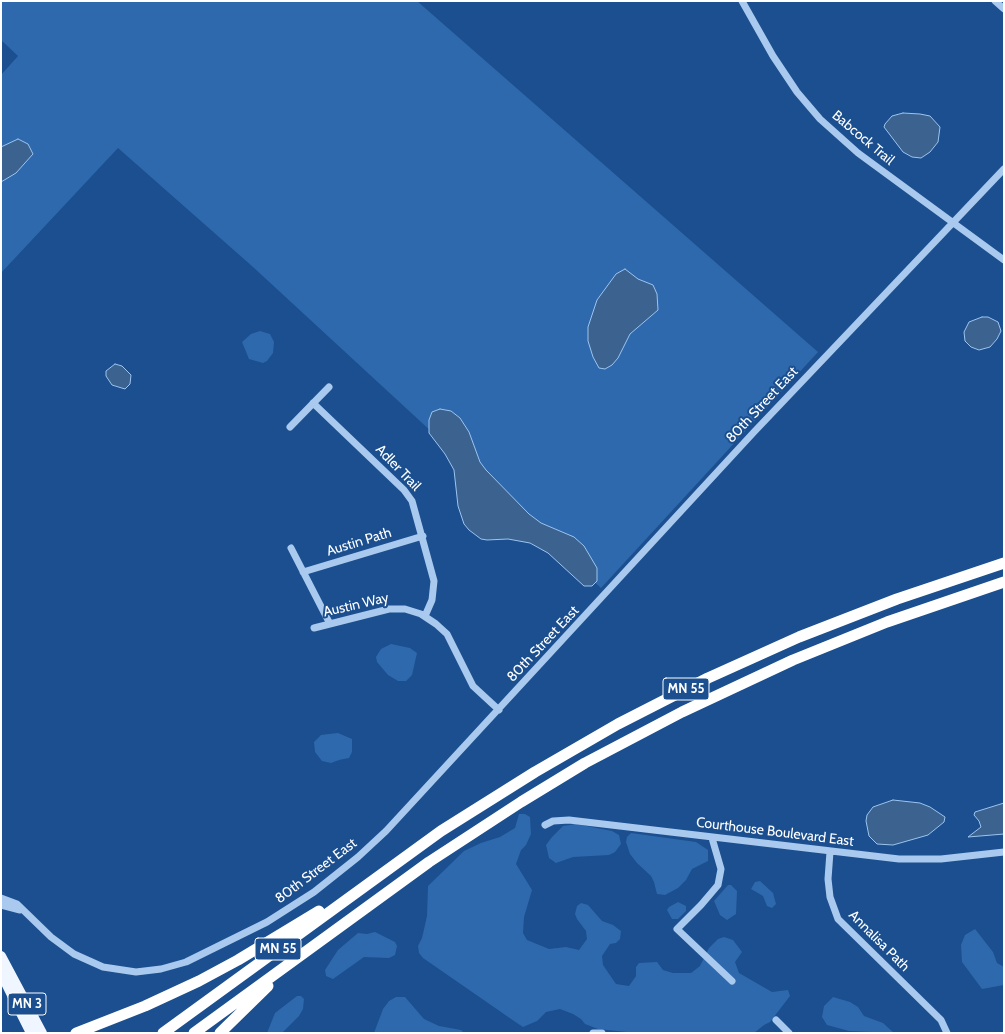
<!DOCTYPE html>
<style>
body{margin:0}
#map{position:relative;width:1005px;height:1034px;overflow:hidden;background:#1b4f8f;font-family:Cabin,sans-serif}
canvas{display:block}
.frame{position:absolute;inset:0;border:2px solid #fff;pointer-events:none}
</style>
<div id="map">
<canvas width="1005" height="1034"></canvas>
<div class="frame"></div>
</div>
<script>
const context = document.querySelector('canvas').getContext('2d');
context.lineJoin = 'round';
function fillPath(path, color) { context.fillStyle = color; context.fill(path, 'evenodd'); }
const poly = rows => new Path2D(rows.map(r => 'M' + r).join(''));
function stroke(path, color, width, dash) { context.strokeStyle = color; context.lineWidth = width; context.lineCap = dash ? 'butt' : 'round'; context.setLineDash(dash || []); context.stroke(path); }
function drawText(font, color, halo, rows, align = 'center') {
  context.font = font + ' Cabin,sans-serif'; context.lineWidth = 4; context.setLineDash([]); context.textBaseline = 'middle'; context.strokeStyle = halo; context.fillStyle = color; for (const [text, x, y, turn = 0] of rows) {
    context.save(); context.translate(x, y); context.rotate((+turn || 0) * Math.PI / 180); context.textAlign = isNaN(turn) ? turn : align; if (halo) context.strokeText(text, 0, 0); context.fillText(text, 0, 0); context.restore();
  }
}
const green = poly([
 [1,1,417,1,818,352,601,588,253,267,118,148,1,273,1,75,18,56,1,40],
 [260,331,270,334,274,342,273,353,267,361,263,363,249,359,242,342,251,334],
 [391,644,410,648,417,653,412,675,406,681,398,681,388,675,377,662,376,657,381,649],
 [329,734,338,733,352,739,352,752,349,758,339,760,331,763,322,761,315,752,314,742,321,735],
 [519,814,525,814,530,817,531,834,526,845,521,850,516,864,532,890,524,917,523,933,527,940,549,949,566,947,579,950,587,939,586,931,577,919,575,914,577,906,581,903,588,905,602,921,613,925,621,931,620,939,616,943,610,944,602,956,603,965,616,984,629,986,636,976,636,967,639,963,657,962,663,970,673,973,691,973,700,966,709,948,718,939,724,937,733,940,742,952,735,962,739,973,772,992,788,990,790,996,770,1022,764,1025,754,1033,636,1033,598,1029,585,1024,581,1019,573,1014,560,1009,546,1012,537,1021,523,1027,514,1021,423,958,419,953,418,946,422,938,427,916,428,886,464,851,481,843,500,837,515,828],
 [576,824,612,831,619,835,621,844,615,852,609,855,573,857,556,863,549,858,546,845,552,837,563,826],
 [631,833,696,842,708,850,708,861,692,869,686,880,678,888,665,895,657,894,654,882,651,876,637,863,630,854,626,842,627,837],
 [760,881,773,893,776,904,772,908,767,906,763,896,751,889,755,882],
 [728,885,731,885,737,891,736,914,727,920,720,915,714,901],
 [678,902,686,906,686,911,678,919,672,919,667,910,669,907],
 [975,929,993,952,997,963,1004,967,1004,985,982,989,962,962,961,945,965,935],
 [375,932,395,942,397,946,395,955,389,958,364,957,333,979,326,976,325,970,338,950,358,933,367,934],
 [297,996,301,996,304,999,303,1009,299,1016,282,1033,267,1033,275,1013],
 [396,997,405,997,424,1019,439,1026,461,1030,464,1033,374,1033,383,1009,389,1001],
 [833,997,850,1002,858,1007,864,1016,883,1023,894,1033,849,1031,827,1025,822,1017,824,1006]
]);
const water = poly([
 [903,113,920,114,930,116,940,127,938,142,930,152,921,158,912,157,903,152,884,127,885,124,892,116,903,113],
 [18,139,28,144,33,154,16,173,1,182,1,147,18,139],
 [625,269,638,279,653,285,657,294,658,310,630,334,618,358,612,365,605,369,599,368,593,357,588,341,588,327,597,300,616,274,625,269],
 [982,317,988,317,998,322,1001,331,997,339,990,347,979,350,971,347,965,341,964,332,969,322,982,317],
 [115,364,122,366,131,375,130,384,125,389,112,385,106,376,106,371,115,364],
 [440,409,451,411,460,418,469,432,480,462,486,470,529,514,541,523,574,537,584,546,597,568,597,581,592,586,584,586,548,553,530,543,508,539,487,540,481,539,469,530,464,524,458,506,454,470,445,454,429,433,429,420,432,412,440,409],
 [893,800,920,803,930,807,945,817,944,822,928,835,893,845,877,844,869,836,866,821,867,815,873,807,893,800],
 [1004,803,1004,834,968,837,981,827,979,821,974,815,975,812,1004,803]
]);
const minor = poly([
 [742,1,773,56,797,92,820,119,858,153,1004,260],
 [995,1,1004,9],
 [313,403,404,490,412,501,434,581,432,600,425,616],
 [290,427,329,387],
 [291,548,330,624],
 [303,572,423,536],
 [314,628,389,609,405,609,421,614,436,624,447,634,473,686,499,710],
 [545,825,553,821,569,820,899,859,941,859,1004,852],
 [712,838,721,869,718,885,701,905,677,929,732,981],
 [830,852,828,879,830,897,838,919,941,1020,947,1033],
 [1,898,17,904,51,937,74,954,103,967,136,972,161,969,186,962,267,922,314,892,358,857,386,831,754,432,1004,169],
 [1,905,20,910],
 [776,1020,789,1033],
 [593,1033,602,1033]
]);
const major = poly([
 [1,956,42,1033],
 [1,973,31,1033]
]);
const highway = poly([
 [76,1033,145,1006,199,981,238,960,319,911],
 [163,1033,441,831,535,772,618,724,708,678,799,637,897,599,1004,563],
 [194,1033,429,862,521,802,585,763,682,712,793,660,887,622,1004,582],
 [220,1033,268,986]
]);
const shields = [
 [686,689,46],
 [278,949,46],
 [27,1004,38]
];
const shieldNames = [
 ["MN 55",686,689],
 ["MN 55",278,949],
 ["MN 3",27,1004]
];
const streetNames = [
 ["Babcock Trail",863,138,40],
 ["80th Street East",762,405,-47],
 ["Adler Trail",398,468,46],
 ["Austin Path",359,542,-17],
 ["Austin Way",356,605,-13],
 ["80th Street East",543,644,-47],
 ["Courthouse Boulevard East",775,832,7],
 ["80th Street East",316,871,-37],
 ["Annalisa Path",879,941,45]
];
fillPath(green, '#2e69ad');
fillPath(water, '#3c6290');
stroke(water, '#9cc4f0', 1);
stroke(minor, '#a9c9ee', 7);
stroke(major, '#f0f6ff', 10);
stroke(highway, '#fff', 11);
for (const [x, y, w] of shields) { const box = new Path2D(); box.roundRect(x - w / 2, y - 11, w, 22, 3); context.fillStyle = '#1b4f8f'; context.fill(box); stroke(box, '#fff', 1); }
drawText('bold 13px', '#fff', null, shieldNames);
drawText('14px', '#fff', '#1b4f8f', streetNames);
</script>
